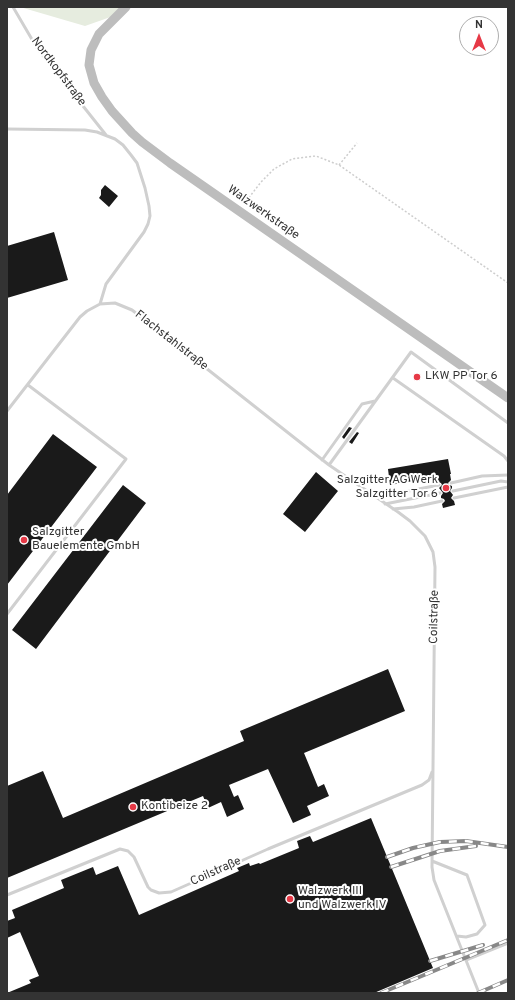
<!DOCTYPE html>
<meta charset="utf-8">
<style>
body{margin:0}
#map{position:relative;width:515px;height:1000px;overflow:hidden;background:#fff;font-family:Overpass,sans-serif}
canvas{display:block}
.frame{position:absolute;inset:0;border:8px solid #333;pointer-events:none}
.north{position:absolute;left:459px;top:16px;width:40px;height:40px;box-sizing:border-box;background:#fff;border:1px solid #adadad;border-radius:50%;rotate:0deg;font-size:11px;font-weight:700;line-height:16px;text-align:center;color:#333}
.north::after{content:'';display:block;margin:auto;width:14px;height:18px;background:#e63946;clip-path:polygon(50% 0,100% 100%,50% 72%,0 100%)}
</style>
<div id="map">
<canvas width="515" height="1000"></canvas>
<div class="frame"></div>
<div class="north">N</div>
</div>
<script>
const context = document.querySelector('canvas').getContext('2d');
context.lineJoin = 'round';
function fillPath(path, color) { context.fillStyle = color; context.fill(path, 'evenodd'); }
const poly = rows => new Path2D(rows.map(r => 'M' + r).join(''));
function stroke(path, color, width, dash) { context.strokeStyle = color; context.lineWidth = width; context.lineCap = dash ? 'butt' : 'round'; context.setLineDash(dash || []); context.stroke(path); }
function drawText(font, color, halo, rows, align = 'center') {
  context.font = font + ' Overpass,sans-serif'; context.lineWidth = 4; context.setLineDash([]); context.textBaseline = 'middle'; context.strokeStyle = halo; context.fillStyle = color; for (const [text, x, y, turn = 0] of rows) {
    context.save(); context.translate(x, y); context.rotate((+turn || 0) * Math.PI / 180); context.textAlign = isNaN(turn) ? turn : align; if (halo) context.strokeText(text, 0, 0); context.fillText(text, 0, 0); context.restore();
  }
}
const green = poly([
 [20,7,125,7,119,14,85,26]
]);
const building = poly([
 [105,185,118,196,109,207,99,198,101,195,101,190],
 [54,232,68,280,7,298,7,246],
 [349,427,352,428,344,439,342,437],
 [357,432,359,433,352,444,349,442],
 [53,434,97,467,7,585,7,495],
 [448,459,451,474,450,474,451,480,448,483,449,485,452,486,452,488,450,491,453,495,451,498,454,501,455,505,443,508,442,504,445,501,444,499,441,498,441,496,443,493,439,488,442,485,441,483,438,482,437,477,390,485,388,469],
 [316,472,338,491,305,532,283,514],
 [123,485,146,503,36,649,12,630],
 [388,669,405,711,304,753,318,787,324,784,329,796,307,806,311,815,293,823,268,769,229,785,234,797,238,795,244,809,227,817,221,802,208,808,203,796,7,878,7,786,43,771,63,818,244,741,240,731],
 [371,818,433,968,374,993,7,993,31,983,29,980,39,976,20,932,7,938,7,921,15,918,12,910,64,888,61,880,93,867,96,875,118,866,139,915,239,871,237,868,249,863,250,866,259,863,260,864,299,848,297,841,310,836,313,842]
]);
const path = poly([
 [339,165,357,143],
 [244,204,261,182,274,169,292,159,316,156,339,165,508,283]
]);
const lane = poly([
 [13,7,37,48,106,135],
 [7,129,85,130,97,132,115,139,123,145,131,155,137,163,145,188,149,206,150,216,148,224,144,232,106,284,100,304],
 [393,378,504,456,508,461],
 [7,411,80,317,87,311,100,304,115,303,132,310,145,320,329,465,398,512,410,521,425,536,433,552,435,567,432,867,434,880,479,993],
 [322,460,362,404,375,401],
 [329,465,411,352,508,423],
 [451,483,482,476,508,475],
 [453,491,501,481,508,482],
 [372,495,393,494,439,485],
 [454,498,508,487],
 [385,504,440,493],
 [393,509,414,507,442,501],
 [7,614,126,459,28,385],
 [432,861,467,875,485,925,477,934,466,937,457,936],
 [7,895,120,849,128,851,134,857,148,887,151,890,159,893,171,892,268,849,422,785,429,780,432,772],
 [466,960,508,943]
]);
const secondary = poly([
 [126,7,99,34,91,50,89,65,94,83,102,97,112,111,132,133,142,142,170,163,508,398]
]);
const rail = poly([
 [387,857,413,848,440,842,466,841,508,847],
 [391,867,440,851,476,846],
 [430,961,483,945],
 [381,993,508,940],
 [478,993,508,980]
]);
const markers = [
 [417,377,4,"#e63946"],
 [446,488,4,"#e63946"],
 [24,540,4,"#e63946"],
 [133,807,4,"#e63946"],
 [290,899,4,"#e63946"]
];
const streetNames = [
 ["Nordkopfstraße",58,72,53],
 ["Walzwerkstraße",263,213,35],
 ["Flachstahlstraße",171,341,38],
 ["Coilstraße",435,617,-89],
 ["Coilstraße",216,872,-24]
];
const poiNames = [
 ["LKW PP Tor 6",425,377],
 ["Salzgitter AG Werk",438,481,"right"],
 ["Salzgitter Tor 6",438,495,"right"],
 ["Salzgitter",32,533],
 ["Bauelemente GmbH",32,547],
 ["Kontibeize 2",141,807],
 ["Walzwerk III",298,892],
 ["und Walzwerk IV",298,906]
];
fillPath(green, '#e6ecdf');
fillPath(building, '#1a1a1a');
stroke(path, '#cdcdcd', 1.5, [2, 2]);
stroke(lane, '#d0d0d0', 3);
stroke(secondary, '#bdbdbd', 9);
stroke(rail, '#888', 4);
stroke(rail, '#fff', 2.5, [8]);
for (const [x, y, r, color] of markers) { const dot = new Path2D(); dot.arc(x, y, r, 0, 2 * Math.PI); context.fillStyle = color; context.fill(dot); stroke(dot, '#fff', 1.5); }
drawText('12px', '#333', '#fff', streetNames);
drawText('12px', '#333', '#fff', poiNames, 'left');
</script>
